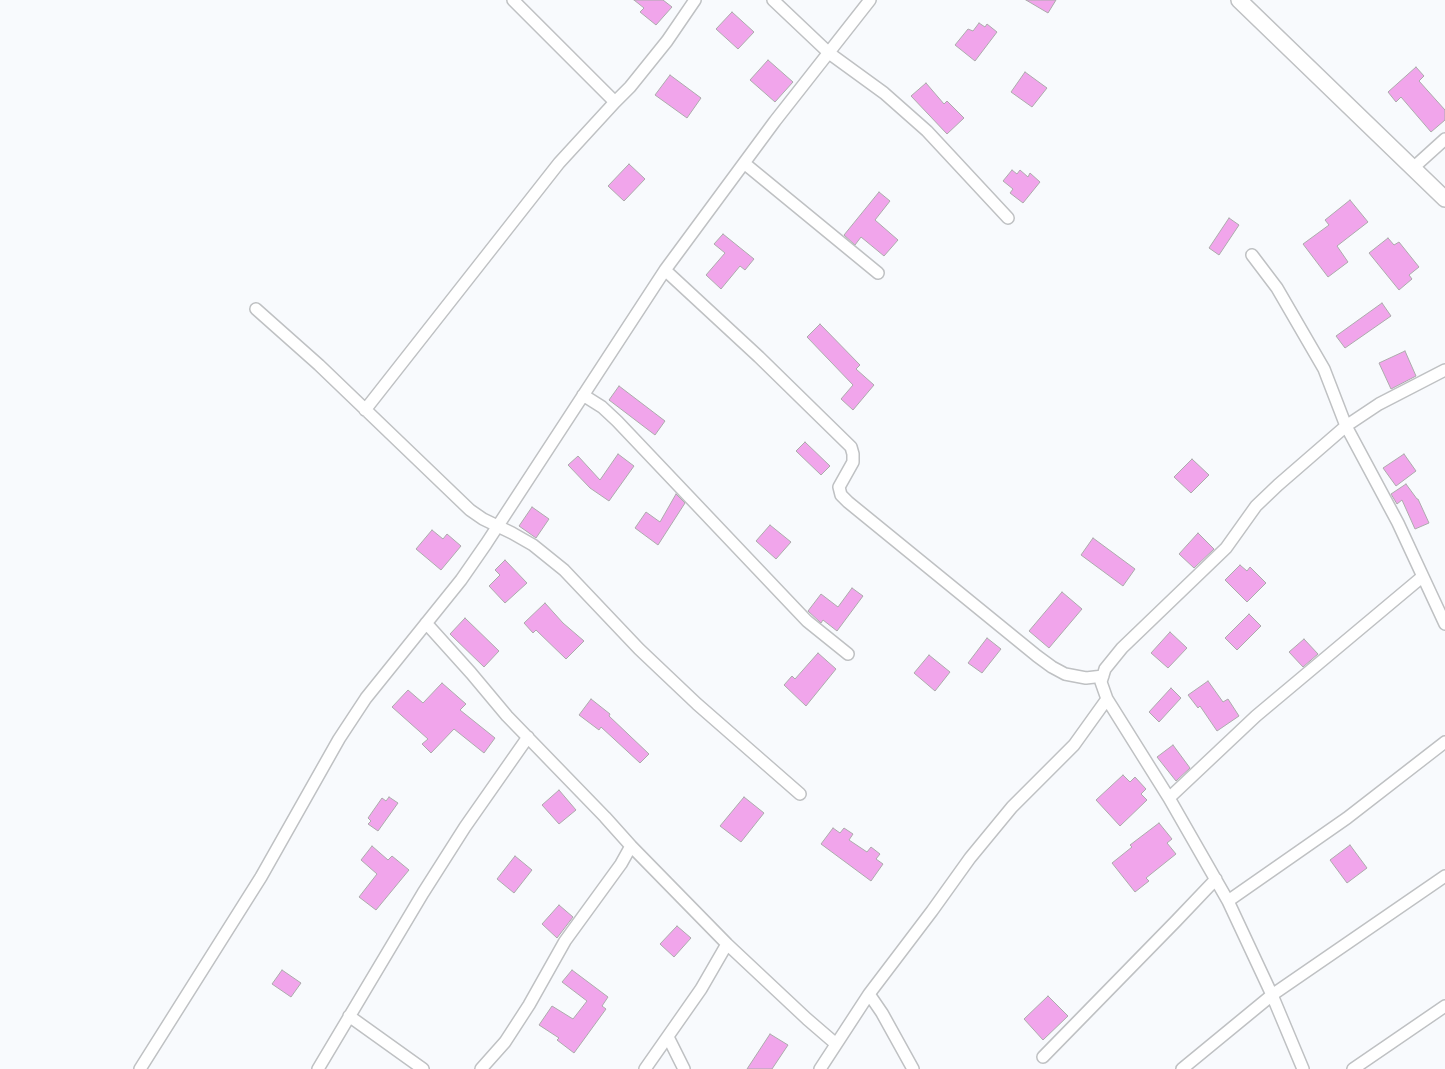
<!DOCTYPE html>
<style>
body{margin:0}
canvas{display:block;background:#f8fafd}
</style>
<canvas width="1445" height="1069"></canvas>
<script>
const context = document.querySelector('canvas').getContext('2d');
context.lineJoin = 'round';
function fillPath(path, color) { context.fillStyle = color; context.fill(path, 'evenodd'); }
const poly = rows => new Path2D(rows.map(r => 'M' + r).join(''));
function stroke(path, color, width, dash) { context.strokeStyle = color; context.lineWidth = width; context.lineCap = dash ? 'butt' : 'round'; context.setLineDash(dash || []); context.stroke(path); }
const building = poly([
 [634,0,663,0,672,7,656,25,640,12,644,8,634,0],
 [1026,0,1056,0,1048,13,1026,0],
 [732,12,754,32,738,49,716,29,732,12],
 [979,23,985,27,987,24,997,32,975,61,955,45,968,29,973,31,979,23],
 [768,60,793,82,775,102,750,80,768,60],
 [1416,67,1424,76,1419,81,1445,110,1445,120,1431,132,1401,97,1396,102,1388,92,1416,67],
 [1025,72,1047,88,1032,107,1011,92,1025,72],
 [670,75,701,98,687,118,655,95,670,75],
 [926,83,944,104,947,101,964,118,947,134,911,96,926,83],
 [629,164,645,179,624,201,608,186,629,164],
 [1012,170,1017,174,1020,170,1028,177,1030,173,1040,182,1023,203,1010,193,1013,189,1003,181,1012,170],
 [879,192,890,201,875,220,898,240,884,256,861,237,855,245,844,235,879,192],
 [1350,200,1368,222,1337,246,1348,262,1328,277,1303,244,1329,225,1325,220,1350,200],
 [1229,218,1239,225,1219,255,1209,248,1229,218],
 [723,234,754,259,745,270,740,266,721,289,706,275,725,253,714,244,723,234],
 [1388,238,1394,245,1399,242,1419,267,1409,275,1412,279,1399,290,1369,253,1388,238],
 [1382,303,1391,316,1345,348,1336,336,1382,303],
 [820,324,860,365,856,369,874,385,853,410,841,399,853,385,807,337,820,324],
 [1405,351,1416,376,1391,389,1379,363,1405,351],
 [619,386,665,421,655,435,609,400,619,386],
 [805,442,830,466,821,475,796,451,805,442],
 [618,454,634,466,609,501,590,488,568,465,578,456,600,480,618,454],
 [1404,454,1416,471,1396,486,1383,468,1404,454],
 [1192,459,1209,475,1191,493,1174,477,1192,459],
 [1406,484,1417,499,1418,499,1429,523,1415,529,1402,500,1397,504,1391,494,1406,484],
 [676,494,685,503,658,545,635,528,646,512,660,522,676,494],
 [532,507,549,519,536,538,519,526,532,507],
 [770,525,791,542,776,559,756,541,770,525],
 [432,530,443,539,447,534,461,546,441,570,416,549,432,530],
 [1198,533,1214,549,1194,568,1179,554,1198,533],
 [1093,538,1135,569,1123,586,1081,555,1093,538],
 [505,560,527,583,505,603,489,586,500,575,495,570,505,560],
 [1240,565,1247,571,1250,567,1266,583,1247,602,1225,580,1240,565],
 [852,588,863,596,837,631,823,620,821,623,808,611,821,594,838,607,852,588],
 [1062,592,1082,609,1049,648,1029,631,1062,592],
 [545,603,563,623,584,641,566,659,536,630,533,633,524,623,545,603],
 [1249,614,1261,626,1237,650,1225,638,1249,614],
 [465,618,499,651,484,667,450,634,465,618],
 [1170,632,1187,648,1168,668,1151,653,1170,632],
 [987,638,1001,649,982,673,968,663,987,638],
 [1304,639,1318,654,1303,667,1289,652,1304,639],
 [818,653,836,669,806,706,784,685,792,676,795,679,818,653],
 [929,655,950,672,935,691,914,673,929,655],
 [1208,681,1223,702,1228,699,1239,716,1217,731,1200,706,1198,708,1188,695,1208,681],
 [442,683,466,704,460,710,495,738,484,753,454,729,431,753,422,744,428,739,392,707,408,690,423,703,442,683],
 [1171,688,1181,698,1159,722,1149,712,1171,688],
 [591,699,610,714,609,716,649,754,640,763,601,727,599,730,579,715,591,699],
 [1173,745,1190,768,1176,781,1157,757,1173,745],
 [1123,775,1130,782,1135,777,1146,789,1141,794,1147,800,1120,826,1096,800,1123,775],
 [559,790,576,810,559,824,542,805,559,790],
 [389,797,398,803,378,831,368,824,371,821,368,818,382,798,386,801,389,797],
 [744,797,764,813,741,842,720,826,744,797],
 [1159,823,1172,839,1167,843,1176,854,1146,878,1149,881,1135,892,1112,863,1132,847,1130,845,1159,823],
 [833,828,840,833,844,828,853,834,849,840,867,852,871,847,880,854,876,859,883,864,871,881,821,844,833,828],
 [1350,845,1367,868,1347,883,1330,860,1350,845],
 [372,846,388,860,392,856,409,870,376,910,359,897,377,874,361,860,372,846],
 [515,856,532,870,514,893,497,879,515,856],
 [559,905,573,917,557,938,542,924,559,905],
 [677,926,691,938,674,957,660,944,677,926],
 [282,970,301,983,291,997,272,984,282,970],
 [572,970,608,997,602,1006,606,1009,574,1053,557,1040,559,1038,539,1025,552,1006,573,1019,587,1001,562,982,572,970],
 [1048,996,1068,1016,1043,1040,1024,1019,1048,996],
 [770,1034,788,1045,772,1069,747,1069,770,1034]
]);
const minor = poly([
 [513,0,615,102],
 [773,0,829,53,884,93,927,131,1008,218],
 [744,163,878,273],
 [1413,168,1445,139],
 [1252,255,1277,288,1324,369,1346,426,1398,523,1445,624],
 [665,270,759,357,851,447,853,454,853,462,839,487,841,495,848,502,1037,656,1052,667,1065,674,1086,678,1103,676],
 [256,309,319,365,470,510,483,519,512,533,533,545,564,570,639,649,697,704,800,794],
 [583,395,602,407,617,421,807,621,848,654],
 [365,410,559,163,615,102,630,87,667,41,695,0],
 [426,623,471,673,507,716,605,817,631,846,727,944,807,1019,836,1044],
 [1169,798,1256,716,1422,577],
 [1228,901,1347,818,1445,742],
 [869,994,882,1013,913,1069],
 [349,1016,423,1069],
 [668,1037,684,1069],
 [1043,1057,1176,921,1216,879],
 [140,1069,261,877,339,739,366,698,461,580,486,544,665,270,775,121,870,0],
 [318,1069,423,893,465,827,528,737],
 [481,1069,505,1042,529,1005,565,941,621,864,631,846],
 [645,1069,701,989,727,944],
 [820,1069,869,994,932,911,970,858,1012,807,1074,745,1107,699],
 [1182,1069,1272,995,1445,876],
 [1303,1069,1272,995,1228,901,1169,798,1107,699,1101,682,1105,669,1122,648,1226,548,1256,506,1278,485,1346,426,1379,404,1445,370],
 [1353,1069,1445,1006]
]);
const secondary = poly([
 [1239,0,1445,199]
]);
fillPath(building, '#f1a5eb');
stroke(building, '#acaaac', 1);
stroke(minor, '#bfc1c3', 14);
stroke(secondary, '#bfc1c3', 18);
stroke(minor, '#fff', 11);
stroke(secondary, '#fff', 15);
</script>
